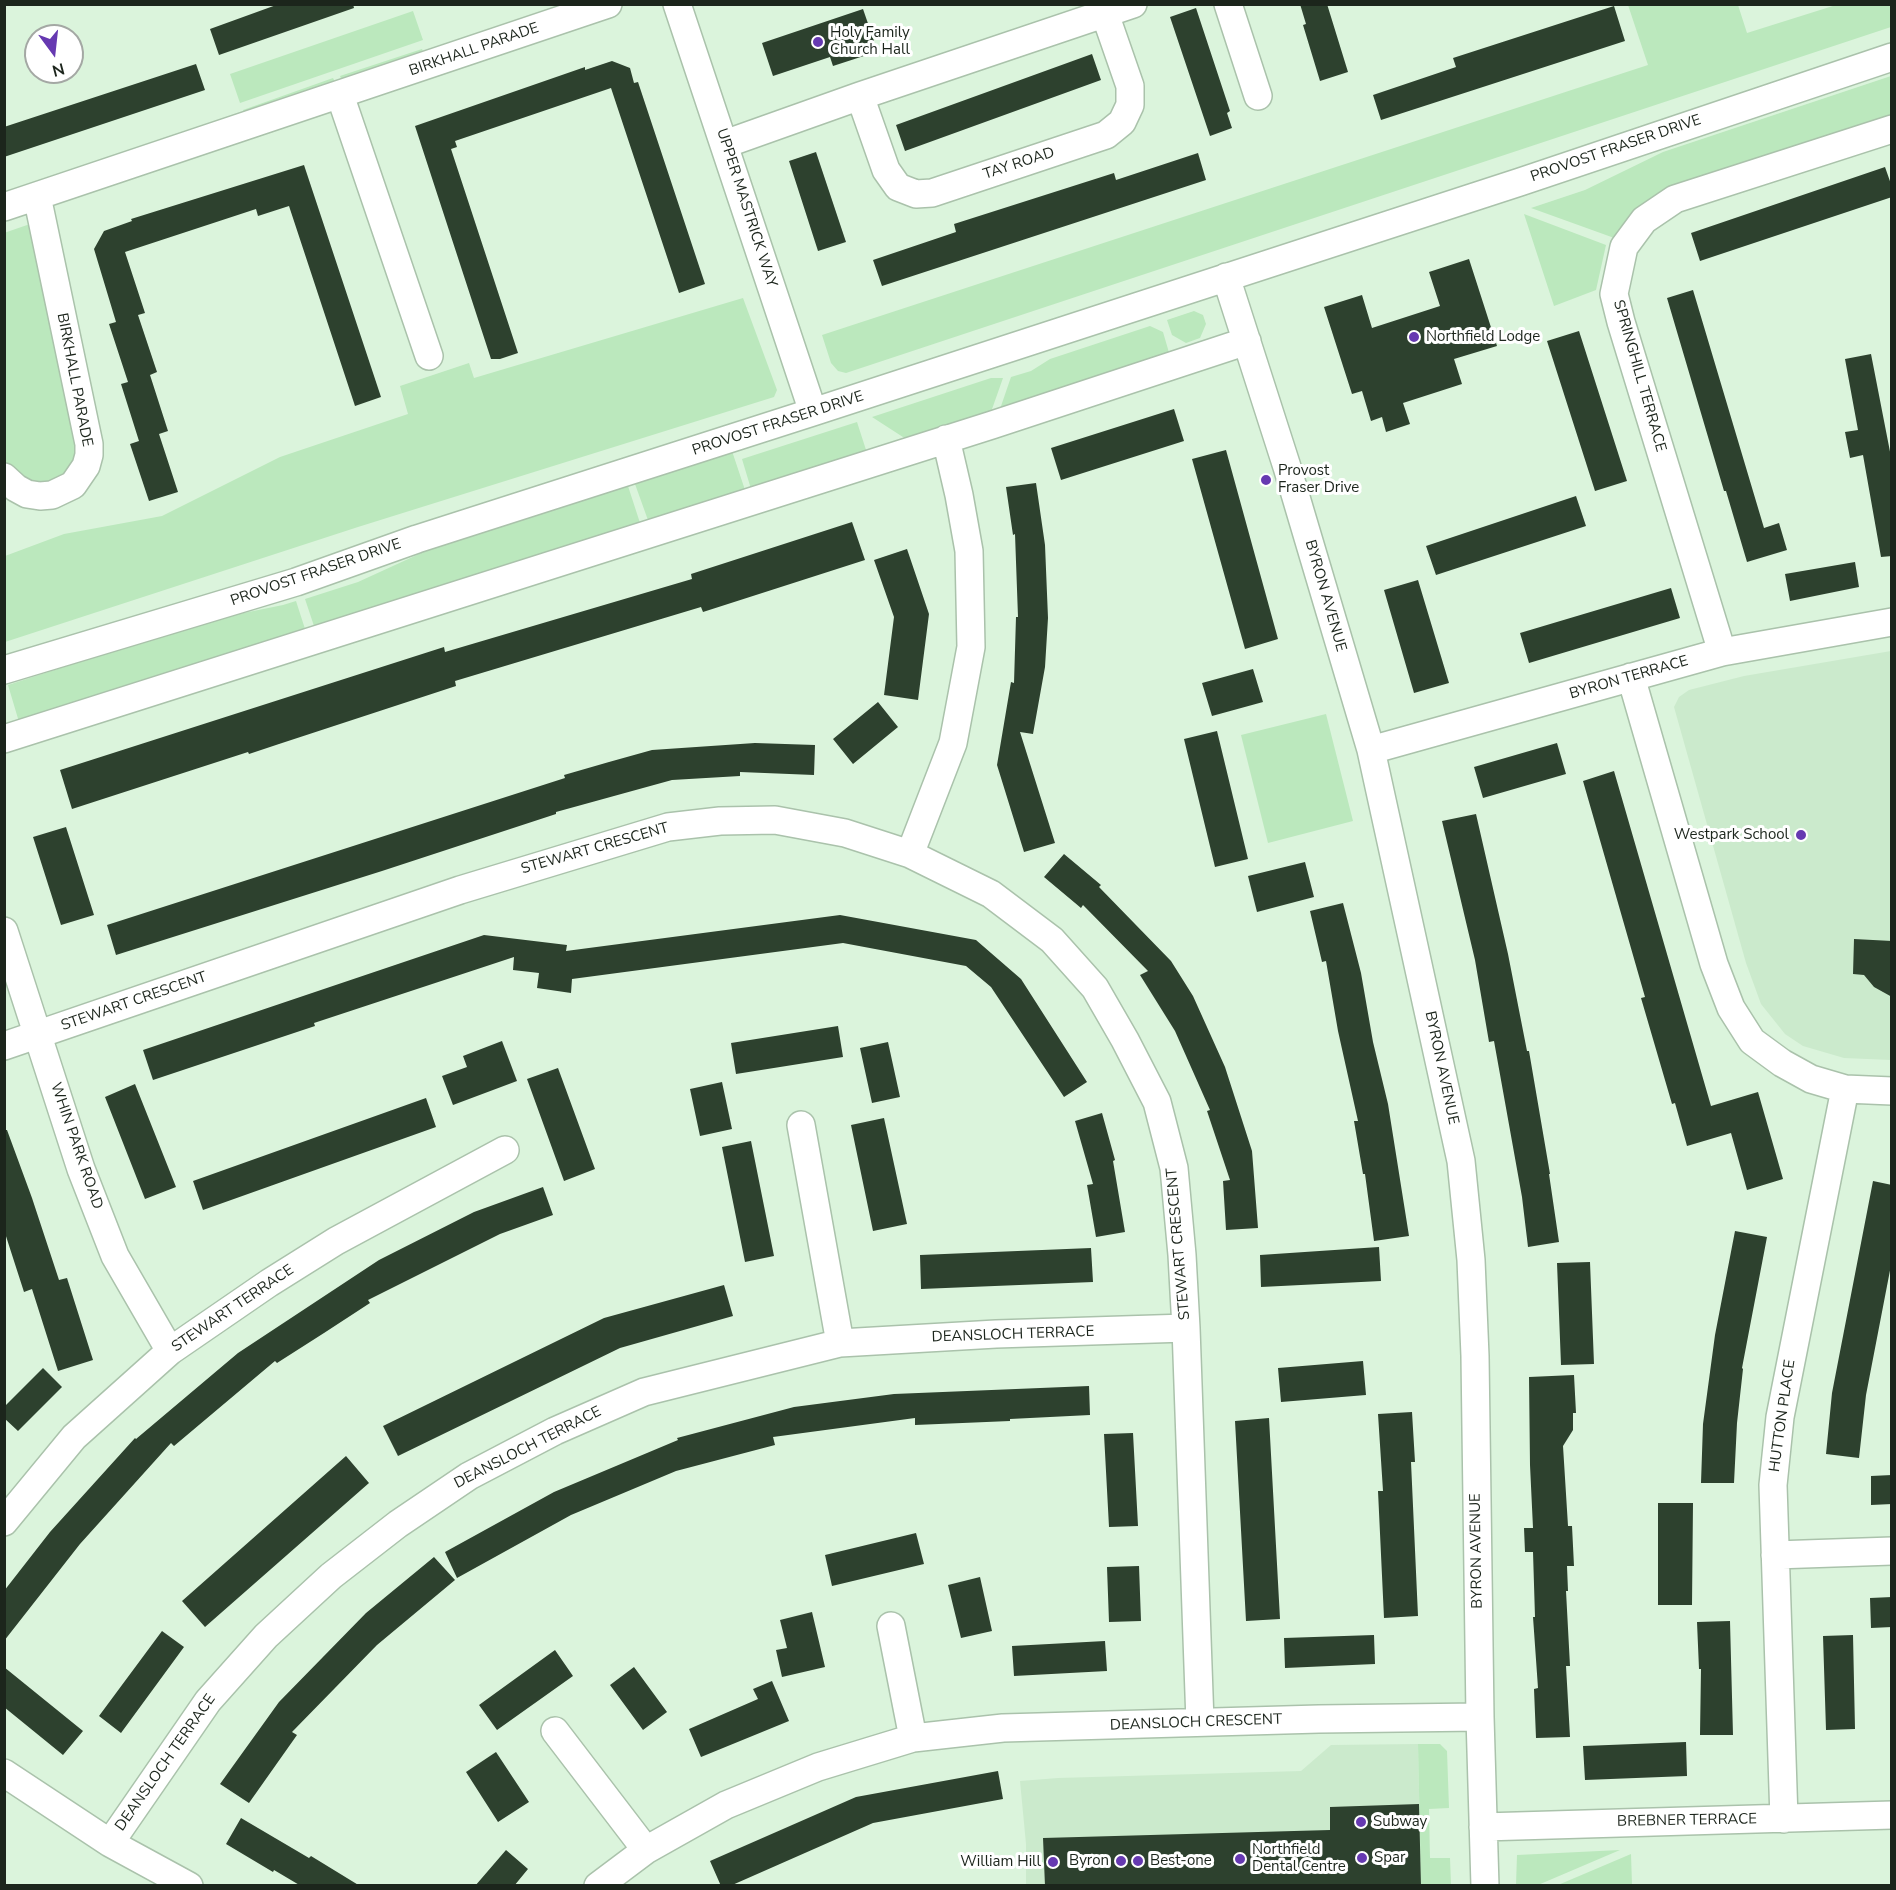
<!DOCTYPE html>
<style>
body{margin:0}
#map{position:relative;width:1896px;height:1890px;overflow:hidden;background:#dbf4dc;font-family:"Nunito Sans",sans-serif}
canvas{display:block}
.frame{position:absolute;inset:0;border:6px solid #1c251c;pointer-events:none}
.north{position:absolute;left:24px;top:24px;width:60px;height:60px;box-sizing:border-box;background:#fff;border:2px solid #a4a8a4;border-radius:50%;rotate:165deg;font-size:16px;font-weight:700;line-height:24px;text-align:center;color:#1c251c}
.north::after{content:'';display:block;margin:auto;width:21px;height:27px;background:#6639b1;clip-path:polygon(50% 0,100% 100%,50% 72%,0 100%)}
</style>
<div id="map">
<canvas width="1896" height="1890"></canvas>
<div class="frame"></div>
<div class="north">N</div>
</div>
<script>
const context = document.querySelector('canvas').getContext('2d');
context.lineJoin = 'round';
function fillPath(path, color) { context.fillStyle = color; context.fill(path, 'evenodd'); }
const poly = rows => new Path2D(rows.map(r => 'M' + r).join(''));
function stroke(path, color, width, dash) { context.strokeStyle = color; context.lineWidth = width; context.lineCap = dash ? 'butt' : 'round'; context.setLineDash(dash || []); context.stroke(path); }
function drawText(font, color, halo, rows, align = 'center') {
  context.font = font + ' "Nunito Sans",sans-serif'; context.lineWidth = 6; context.setLineDash([]); context.textBaseline = 'middle'; context.strokeStyle = halo; context.fillStyle = color; for (const [text, x, y, turn = 0] of rows) {
    context.save(); context.translate(x, y); context.rotate((+turn || 0) * Math.PI / 180); context.textAlign = isNaN(turn) ? turn : align; if (halo) context.strokeText(text, 0, 0); context.fillText(text, 0, 0); context.restore();
  }
}
const built = poly([
 [1891,651,1891,1060,1844,1058,1803,1046,1785,1034,1761,1004,1746,963,1674,707,1679,697,1689,690,1744,676],
 [1418,1744,1421,1885,1026,1885,1026,1844,1020,1781,1058,1778,1301,1771,1331,1745]
]);
const green = poly([
 [1628,5,1738,5,1747,33,1836,5,1891,5,1891,27,846,373,838,371,831,363,822,335,1648,65],
 [413,11,423,40,240,103,230,74],
 [422,49,424,54,342,81,340,76],
 [1891,76,1891,118,1617,239,1531,208,1585,190,1663,152],
 [333,78,336,84,245,115,243,110],
 [1524,214,1606,245,1596,290,1554,306],
 [30,224,80,446,78,460,60,482,30,485,7,464,5,459,4,233],
 [743,298,777,390,774,397,358,527,5,642,5,556,64,534,162,516,280,457,408,414,400,386,469,363,474,378],
 [1194,311,1203,315,1206,324,1200,338,1186,343,1172,335,1167,320],
 [1150,326,1163,332,1170,356,1000,409,1011,377,1031,371,1050,359],
 [991,378,1003,378,991,412,906,439,872,417],
 [857,422,867,453,751,489,742,459],
 [732,451,745,490,649,523,635,484],
 [628,486,641,526,315,629,305,599,358,582,430,549],
 [296,601,306,632,19,722,8,685,209,620,283,605],
 [1326,714,1353,821,1268,843,1241,735],
 [1418,1744,1440,1744,1447,1751,1449,1808,1429,1809,1430,1858,1450,1858,1451,1885,1421,1885],
 [1620,1850,1538,1885,1516,1885,1517,1855],
 [1631,1854,1632,1885,1558,1885]
]);
const building = poly([
 [279,4,353,4,354,8,219,55,210,29],
 [1300,4,1327,4,1348,72,1320,81,1303,25,1306,24],
 [1614,6,1625,41,1381,120,1373,95,1456,67,1453,58],
 [1196,8,1230,111,1227,113,1232,128,1210,136,1170,17],
 [863,9,874,41,870,43,873,53,833,66,830,57,773,76,762,43],
 [1092,54,1101,80,905,151,896,125],
 [612,61,630,68,634,83,638,82,705,284,679,293,611,88,455,141,457,147,451,149,518,353,500,359,491,359,415,126,585,67,585,70],
 [196,64,205,90,4,157,4,127],
 [816,152,846,242,818,251,789,161],
 [1198,153,1206,180,882,286,873,260,956,232,954,224,1114,173,1116,180],
 [304,165,381,397,355,406,289,206,258,216,256,209,125,252,145,313,138,315,157,372,150,375,168,431,159,434,178,492,149,501,130,444,139,441,121,384,128,382,109,324,116,322,94,249,104,231,132,221,131,219],
 [1885,167,1892,187,1892,197,1700,261,1691,233],
 [1469,259,1497,346,1454,359,1462,384,1403,403,1410,424,1386,432,1382,417,1371,421,1362,391,1352,394,1324,307,1362,295,1372,328,1440,306,1429,272],
 [1693,290,1764,528,1779,523,1787,550,1747,562,1726,491,1724,491,1667,298],
 [1579,331,1627,481,1595,491,1547,341],
 [1871,354,1892,462,1892,556,1881,557,1863,455,1850,458,1845,432,1858,430,1845,359],
 [1174,409,1184,441,1061,480,1051,448],
 [1226,450,1278,639,1245,649,1192,459],
 [1036,483,1045,545,1048,618,1045,667,1033,734,1020,732,1055,843,1024,852,997,765,1011,682,1014,683,1016,617,1018,617,1015,534,1013,535,1006,487],
 [1576,496,1586,526,1436,575,1426,546],
 [852,522,865,560,703,612,701,607,455,681,456,686,279,744,249,754,248,752,72,809,60,770,444,647,445,652,692,579,691,574],
 [907,549,929,614,918,700,884,695,894,617,874,560],
 [1855,562,1859,587,1790,601,1785,574],
 [1418,580,1449,683,1414,693,1384,590],
 [1671,588,1680,618,1529,663,1520,633],
 [1253,669,1263,702,1212,716,1202,683],
 [878,702,898,727,853,764,833,739],
 [1217,731,1248,859,1215,867,1184,739],
 [755,743,815,745,814,775,740,772,740,776,672,780,556,812,556,814,382,871,116,955,107,925,565,778,564,775,609,762,652,750],
 [1557,743,1566,774,1483,798,1474,767],
 [1614,771,1711,1106,1758,1092,1783,1179,1747,1190,1731,1133,1687,1146,1675,1103,1672,1104,1641,998,1645,997,1583,781],
 [1476,814,1508,954,1527,1051,1529,1051,1550,1174,1549,1174,1559,1242,1528,1247,1522,1197,1494,1041,1489,1042,1475,960,1442,821],
 [66,827,94,915,61,925,33,837],
 [1064,854,1101,885,1099,887,1171,961,1193,996,1225,1067,1252,1151,1258,1228,1226,1230,1223,1181,1230,1180,1207,1111,1210,1110,1175,1031,1140,975,1148,971,1083,905,1081,908,1044,877],
 [1305,862,1314,897,1257,912,1248,876],
 [1343,903,1361,973,1373,1042,1388,1104,1409,1236,1374,1241,1365,1174,1363,1174,1354,1121,1358,1121,1338,1031,1326,961,1322,962,1310,911],
 [840,915,976,940,1021,979,1087,1082,1064,1097,991,987,966,966,843,943,572,979,571,993,537,988,539,973,513,970,514,957,314,1023,315,1026,153,1080,143,1050,484,935,567,945,566,951],
 [1854,939,1892,941,1892,997,1874,987,1864,975,1853,974],
 [838,1026,843,1057,736,1074,731,1043],
 [502,1041,517,1081,453,1105,442,1076,467,1067,463,1056],
 [888,1042,900,1097,872,1103,860,1048],
 [558,1068,595,1169,564,1181,527,1079],
 [722,1082,732,1129,700,1136,690,1089],
 [135,1084,176,1187,145,1199,105,1097],
 [426,1098,436,1127,203,1210,193,1181],
 [1102,1113,1115,1160,1113,1161,1125,1232,1096,1237,1087,1185,1093,1184,1075,1121],
 [884,1118,907,1224,873,1231,851,1125],
 [4,1130,7,1130,32,1198,59,1280,67,1278,93,1360,58,1371,32,1289,24,1292,4,1230],
 [751,1141,774,1256,745,1262,722,1147],
 [1873,1181,1892,1185,1892,1260,1866,1395,1859,1458,1826,1454,1832,1393],
 [543,1187,553,1215,500,1234,368,1300,370,1303,324,1333,277,1363,275,1361,174,1446,171,1443,80,1544,4,1641,4,1591,50,1532,135,1438,136,1439,238,1353,379,1260,474,1212],
 [1735,1231,1767,1237,1742,1368,1743,1369,1737,1423,1734,1483,1701,1483,1703,1424,1715,1335],
 [1379,1247,1381,1281,1261,1287,1260,1255],
 [1091,1248,1093,1282,921,1289,920,1255],
 [1590,1262,1594,1364,1561,1365,1557,1263],
 [724,1285,733,1316,620,1348,398,1456,383,1426,604,1318],
 [1363,1361,1366,1395,1281,1402,1278,1368],
 [43,1368,62,1387,18,1431,4,1418,4,1407],
 [1574,1375,1576,1413,1573,1413,1573,1430,1563,1446,1568,1526,1572,1526,1574,1566,1567,1566,1568,1591,1566,1591,1570,1666,1566,1666,1570,1737,1536,1738,1534,1689,1538,1688,1533,1617,1535,1617,1533,1552,1525,1552,1524,1528,1533,1528,1530,1465,1529,1377],
 [1089,1386,1090,1415,1010,1419,1010,1421,915,1425,915,1418,773,1437,775,1445,676,1471,571,1515,457,1578,445,1552,554,1492,678,1440,677,1438,794,1407,894,1394],
 [1412,1412,1415,1462,1411,1462,1418,1616,1384,1618,1378,1491,1383,1491,1378,1414],
 [1269,1418,1280,1619,1246,1621,1235,1421],
 [1133,1433,1138,1526,1109,1527,1104,1434],
 [346,1456,369,1483,205,1627,182,1601],
 [1892,1475,1892,1504,1871,1505,1871,1476],
 [1658,1503,1693,1503,1692,1605,1658,1605],
 [916,1533,924,1564,832,1586,825,1555],
 [434,1557,455,1580,377,1645,292,1732,297,1735,249,1803,220,1784,279,1702,366,1613],
 [1139,1566,1141,1621,1109,1622,1107,1567],
 [980,1577,992,1631,961,1638,948,1585],
 [1892,1597,1892,1627,1871,1628,1870,1598],
 [812,1612,825,1667,782,1677,776,1650,787,1648,780,1620],
 [1730,1621,1733,1735,1700,1735,1701,1669,1699,1669,1697,1622],
 [162,1631,184,1647,121,1733,99,1716],
 [1374,1635,1375,1664,1285,1668,1284,1638],
 [1853,1635,1855,1729,1826,1730,1823,1636],
 [1105,1641,1107,1671,1014,1676,1012,1646],
 [555,1650,573,1676,497,1730,479,1705],
 [4,1667,83,1731,63,1755,4,1707],
 [634,1667,667,1712,643,1730,610,1685],
 [772,1681,789,1721,701,1757,689,1729,758,1699,753,1689],
 [1686,1742,1687,1776,1585,1780,1583,1746],
 [496,1752,529,1802,498,1822,466,1772],
 [998,1771,1003,1799,873,1823,730,1886,721,1886,710,1861,856,1797],
 [1419,1804,1421,1886,1045,1886,1043,1838,1330,1830,1330,1807],
 [241,1818,309,1858,311,1856,360,1886,301,1886,274,1870,273,1872,226,1844],
 [506,1850,528,1869,514,1886,475,1886]
]);
const minor = poly([
 [677,4,813,412],
 [1228,4,1258,96],
 [340,95,429,356],
 [860,96,886,170,898,187,916,194,932,193,1106,135,1122,122,1130,105,1130,86,1105,14],
 [725,144,860,96,1133,4],
 [4,207,608,4],
 [1226,277,1287,467,1371,750,1461,1161,1471,1260,1475,1356,1480,1717,1485,1886],
 [4,477,16,488,27,494,40,496,52,495,73,485,86,466,89,455,89,444,37,196],
 [1722,652,1621,322,1614,294,1624,247,1644,220,1675,199,1892,129],
 [4,670,296,582,417,539,813,412,1520,182,1892,57],
 [1631,677,1714,964,1731,1008,1752,1041,1782,1063,1811,1079,1845,1089,1892,1091],
 [4,739,992,425,1247,341],
 [1371,750,1722,652,1892,622],
 [910,854,953,743,971,647,969,551,959,495,946,439],
 [4,931,81,1169,115,1256,170,1351],
 [4,1046,460,890,668,827,720,821,775,820,845,833,910,854,991,894,1052,940,1095,988,1125,1040,1157,1102,1174,1168,1182,1255,1186,1328,1200,1722],
 [801,1125,840,1343],
 [4,1522,74,1437,170,1351,269,1283,336,1241,505,1150],
 [1775,1555,1892,1551],
 [891,1626,913,1738],
 [555,1731,646,1850],
 [4,1773,110,1843,189,1886],
 [1784,1819,1773,1485,1780,1417,1845,1089],
 [1483,1827,1892,1815],
 [110,1843,208,1701,266,1636,331,1576,398,1524,469,1476,555,1431,644,1392,840,1343,996,1334,1186,1328],
 [598,1886,646,1850,726,1805,818,1767,913,1738,1003,1728,1319,1719,1480,1717]
]);
const markers = [
 [818,42,6,"#6639b1"],
 [1414,337,6,"#6639b1"],
 [1266,480,6,"#6639b1"],
 [1801,835,6,"#6639b1"],
 [1361,1822,6,"#6639b1"],
 [1362,1858,6,"#6639b1"],
 [1240,1859,6,"#6639b1"],
 [1121,1861,6,"#6639b1"],
 [1138,1861,6,"#6639b1"],
 [1053,1862,6,"#6639b1"]
];
const poiNames = [
 ["Holy Family",830,33],
 ["Church Hall",830,50],
 ["Northfield Lodge",1426,337],
 ["Provost",1278,471],
 ["Fraser Drive",1278,488],
 ["Westpark School",1789,835,"right"],
 ["Subway",1373,1822],
 ["Northfield",1252,1850],
 ["Dental Centre",1252,1867],
 ["Spar",1374,1858],
 ["Byron",1109,1861,"right"],
 ["Best-one",1150,1861],
 ["William Hill",1041,1862,"right"]
];
const streetNames = [
 ["BIRKHALL PARADE",474,50,-19],
 ["PROVOST FRASER DRIVE",1616,149,-19],
 ["TAY ROAD",1019,164,-18],
 ["UPPER MASTRICK WAY",746,208,72],
 ["SPRINGHILL TERRACE",1639,376,74],
 ["BIRKHALL PARADE",74,380,79],
 ["PROVOST FRASER DRIVE",778,424,-18],
 ["PROVOST FRASER DRIVE",316,573,-19],
 ["BYRON AVENUE",1325,596,74],
 ["BYRON TERRACE",1629,678,-16],
 ["STEWART CRESCENT",595,849,-16],
 ["STEWART CRESCENT",134,1002,-19],
 ["BYRON AVENUE",1441,1068,78],
 ["WHIN PARK ROAD",76,1146,71],
 ["STEWART CRESCENT",1179,1244,-95],
 ["STEWART TERRACE",233,1309,-34],
 ["DEANSLOCH TERRACE",1013,1335,-2],
 ["HUTTON PLACE",1783,1416,-82],
 ["DEANSLOCH TERRACE",528,1448,-27],
 ["BYRON AVENUE",1477,1551,-91],
 ["DEANSLOCH CRESCENT",1196,1723,-2],
 ["DEANSLOCH TERRACE",166,1763,-55],
 ["BREBNER TERRACE",1687,1821,-1]
];
fillPath(built, '#cbeacc');
fillPath(green, '#bbe8bd');
fillPath(building, '#2d412e');
stroke(minor, '#aac2ab', 30);
stroke(minor, '#fff', 27);
for (const [x, y, r, color] of markers) { const dot = new Path2D(); dot.arc(x, y, r, 0, 2 * Math.PI); context.fillStyle = color; context.fill(dot); stroke(dot, '#fff', 2); }
drawText('15px', '#1c251c', '#fff', poiNames, 'left');
drawText('15px', '#1c251c', '#fff', streetNames);
</script>
